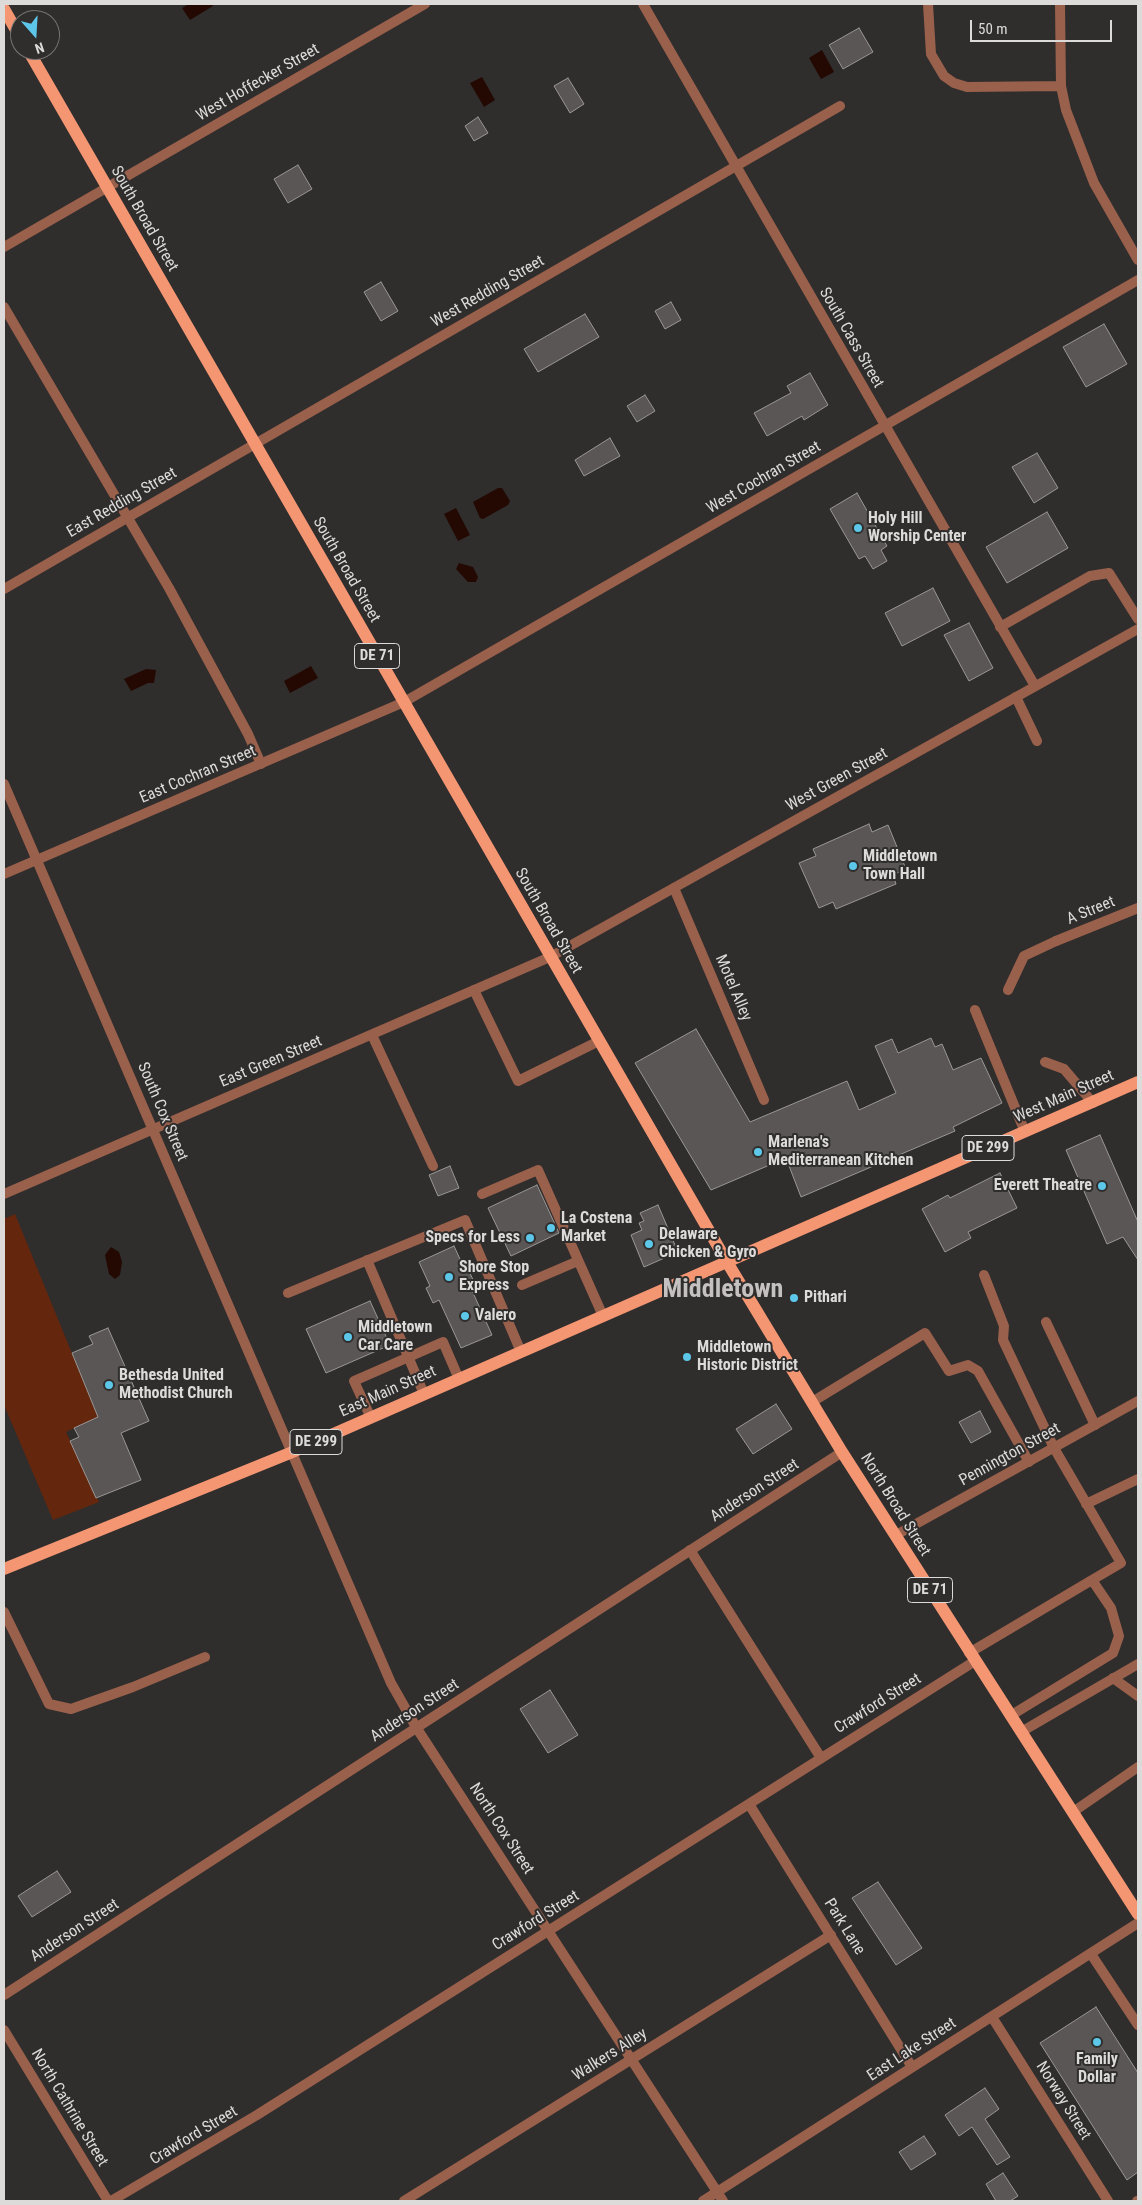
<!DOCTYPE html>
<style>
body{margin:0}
#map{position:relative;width:1142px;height:2205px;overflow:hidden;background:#302d2d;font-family:"Roboto Condensed",sans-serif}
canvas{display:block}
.frame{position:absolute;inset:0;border:5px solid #dddbda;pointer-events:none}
.north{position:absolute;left:10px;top:10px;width:50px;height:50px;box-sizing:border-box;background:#302d2d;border:1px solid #757372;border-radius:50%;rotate:161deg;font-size:14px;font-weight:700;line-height:20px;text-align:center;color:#dddbda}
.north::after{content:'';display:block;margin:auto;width:18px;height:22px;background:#5cc7e8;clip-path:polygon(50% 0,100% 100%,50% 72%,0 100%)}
.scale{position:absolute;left:970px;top:20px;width:142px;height:22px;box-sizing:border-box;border:2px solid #dddbda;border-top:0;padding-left:6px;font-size:15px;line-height:18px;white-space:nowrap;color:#dddbda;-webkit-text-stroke:4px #302d2d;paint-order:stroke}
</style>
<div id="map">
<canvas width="1142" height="2205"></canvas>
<div class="frame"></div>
<div class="north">N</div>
<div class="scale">50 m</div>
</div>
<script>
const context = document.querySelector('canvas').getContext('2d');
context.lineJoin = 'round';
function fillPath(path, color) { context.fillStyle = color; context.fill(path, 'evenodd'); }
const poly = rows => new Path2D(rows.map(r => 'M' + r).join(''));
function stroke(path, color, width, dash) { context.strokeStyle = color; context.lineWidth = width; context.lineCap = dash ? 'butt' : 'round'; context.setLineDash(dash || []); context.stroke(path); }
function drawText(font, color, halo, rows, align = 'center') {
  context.font = font + ' "Roboto Condensed",sans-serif'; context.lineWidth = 4; context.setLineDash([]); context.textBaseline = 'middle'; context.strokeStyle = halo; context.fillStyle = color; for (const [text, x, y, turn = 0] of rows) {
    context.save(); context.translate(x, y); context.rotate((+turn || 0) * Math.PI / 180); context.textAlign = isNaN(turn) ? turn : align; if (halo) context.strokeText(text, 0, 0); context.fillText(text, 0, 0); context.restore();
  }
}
const green = poly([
 [15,1214,98,1417,66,1432,99,1502,53,1520,4,1405,4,1219]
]);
const water = poly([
 [189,4,212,4,213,6,190,20,182,8],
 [822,50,834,72,821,79,809,58],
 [482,77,495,100,484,107,470,83],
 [498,488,502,488,510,501,508,505,483,519,480,518,473,502],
 [456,508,470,535,458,541,444,514],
 [459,563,473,567,478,577,476,582,468,582,456,569],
 [311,666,318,678,290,693,284,681],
 [146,669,156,670,154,683,148,683,131,691,124,679],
 [111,1247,119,1252,122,1262,120,1275,115,1279,109,1274,105,1255]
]);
const building = poly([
 [859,28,873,52,843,69,829,45,859,28],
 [568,78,584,104,570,113,554,86,568,78],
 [478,117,488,133,474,141,465,126,478,117],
 [298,165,312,189,288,203,274,179,298,165],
 [381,282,398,311,381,321,364,292,381,282],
 [671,302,681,320,665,329,655,311,671,302],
 [585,314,599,337,538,372,524,349,585,314],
 [1104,324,1127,364,1086,387,1063,347,1104,324],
 [810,373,828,405,804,420,802,416,767,436,754,413,791,393,787,386,810,373],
 [645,395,655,411,637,422,627,406,645,395],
 [610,438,620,456,584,476,575,460,610,438],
 [1037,453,1058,488,1034,503,1012,467,1037,453],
 [857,493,887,546,881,550,887,561,873,569,865,556,859,559,830,509,857,493],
 [1047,512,1068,548,1007,583,986,547,1047,512],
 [933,588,950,621,902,646,885,613,933,588],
 [969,623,993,668,969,681,944,635,969,623],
 [869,824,872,832,888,825,906,869,893,875,896,884,836,909,833,902,819,908,799,863,816,856,813,849,869,824],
 [696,1029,750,1122,847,1081,859,1110,896,1093,875,1046,892,1039,898,1053,931,1038,935,1047,942,1044,953,1070,981,1058,1002,1103,953,1127,955,1131,801,1197,786,1158,711,1190,635,1063,696,1029],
 [1100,1135,1138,1222,1138,1260,1123,1237,1107,1244,1066,1150,1100,1135],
 [450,1166,459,1188,438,1196,429,1175,450,1166],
 [1000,1173,1017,1208,968,1232,971,1238,945,1252,922,1209,948,1195,950,1198,1000,1173],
 [537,1185,559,1233,511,1256,488,1208,537,1185],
 [658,1205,678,1252,644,1267,631,1235,642,1230,639,1223,644,1221,640,1213,658,1205],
 [454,1246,465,1270,468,1269,475,1284,470,1286,492,1335,461,1348,439,1300,433,1303,426,1288,430,1286,419,1262,454,1246],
 [370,1301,390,1345,326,1373,306,1329,370,1301],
 [108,1328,149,1421,121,1433,141,1480,96,1498,70,1441,79,1437,74,1428,98,1417,72,1353,93,1344,89,1336,108,1328],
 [776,1404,792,1429,753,1454,736,1429,776,1404],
 [980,1411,991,1432,971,1443,959,1422,980,1411],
 [550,1690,578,1735,548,1753,520,1709,550,1690],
 [57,1871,71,1892,32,1917,18,1896,57,1871],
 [878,1882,922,1948,896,1965,852,1898,878,1882],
 [1096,2007,1138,2073,1138,2172,1127,2180,1040,2043,1096,2007],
 [985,2088,999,2109,985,2119,1010,2157,997,2165,972,2127,959,2136,945,2115,985,2088],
 [924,2136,936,2154,911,2170,899,2152,924,2136],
 [1003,2173,1018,2196,1010,2201,996,2201,986,2184,1003,2173]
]);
const lane = poly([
 [4,307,169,588,248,734,261,764],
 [1000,627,1090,576,1109,573,1138,619],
 [1016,697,1037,741],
 [674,888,764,1100],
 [474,990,518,1081,599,1041],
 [1008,990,1024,956,1056,941],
 [975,1010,1025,1132],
 [372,1035,433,1166],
 [1045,1062,1064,1069,1093,1103],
 [482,1194,538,1170,603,1316],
 [367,1260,424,1394],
 [984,1275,1004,1326,1003,1340,1054,1448,1121,1563,1092,1580],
 [522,1285,578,1261],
 [288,1293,465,1220,521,1352],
 [1046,1322,1095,1425],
 [812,1402,925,1333,949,1371,968,1365,978,1371,1029,1462],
 [371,1418,354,1381,443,1342,459,1379],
 [1086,1504,1138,1479],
 [690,1550,821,1758],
 [4,1612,49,1704,71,1709,133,1687,205,1657],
 [969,1653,1092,1580,1111,1608,1119,1636,1113,1653,1010,1716],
 [1113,1678,1138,1696],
 [1021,1732,1138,1664],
 [1073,1812,1138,1767],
 [1091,1954,1138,2025],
 [404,2201,831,1935]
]);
const street = poly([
 [643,4,1035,686],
 [928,4,931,54,944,76,954,83,967,87,1061,86],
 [1060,4,1061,86,1066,110,1094,183,1138,260],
 [4,247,425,4],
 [4,589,840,106],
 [4,784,391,1683,416,1727,723,2201],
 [4,874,404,702,1138,280],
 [1056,941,1138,908],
 [4,1194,550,957,1138,629],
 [896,1535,1138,1401],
 [749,1804,912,2067],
 [4,1995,842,1452],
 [992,2017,1108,2201],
 [4,2030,108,2201],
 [111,2201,257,2115,975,1661],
 [703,2201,1138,1923],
 [1137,2201,1138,2201]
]);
const primary = poly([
 [4,9,20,37],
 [28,50,727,1262,842,1452,1138,1914],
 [4,1569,290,1453,1138,1082]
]);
const markers = [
 [858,528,5,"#5cc7e8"],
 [853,866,5,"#5cc7e8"],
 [758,1152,5,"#5cc7e8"],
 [1102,1186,5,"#5cc7e8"],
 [551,1228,5,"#5cc7e8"],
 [530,1238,5,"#5cc7e8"],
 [649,1244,5,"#5cc7e8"],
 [449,1277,5,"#5cc7e8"],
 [794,1298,5,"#5cc7e8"],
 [465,1316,5,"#5cc7e8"],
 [348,1337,5,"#5cc7e8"],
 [687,1357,5,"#5cc7e8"],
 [109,1385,5,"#5cc7e8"],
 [1097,2042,5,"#5cc7e8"]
];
const shields = [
 [377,656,45],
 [988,1148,52],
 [316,1442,52],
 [930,1590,45]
];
const shieldNames = [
 ["DE 71",377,656],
 ["DE 299",988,1148],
 ["DE 299",316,1442],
 ["DE 71",930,1590]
];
const streetNames = [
 ["West Hoffecker Street",258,83,-30],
 ["South Broad Street",144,219,60],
 ["West Redding Street",488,292,-30],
 ["South Cass Street",851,338,60],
 ["West Cochran Street",764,478,-30],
 ["East Redding Street",122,503,-30],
 ["South Broad Street",346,570,60],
 ["East Cochran Street",198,775,-23],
 ["West Green Street",837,780,-29],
 ["A Street",1091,911,-22],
 ["South Broad Street",548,921,60],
 ["Motel Alley",733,988,67],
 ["East Green Street",271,1062,-23],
 ["West Main Street",1064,1097,-24],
 ["South Cox Street",162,1112,67],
 ["East Main Street",388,1392,-24],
 ["Pennington Street",1010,1455,-29],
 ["Anderson Street",755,1491,-33],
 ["North Broad Street",895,1505,58],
 ["Crawford Street",878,1704,-32],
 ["Anderson Street",415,1711,-33],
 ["North Cox Street",501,1829,57],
 ["Crawford Street",536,1921,-32],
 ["Park Lane",844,1927,58],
 ["Anderson Street",75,1931,-33],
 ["East Lake Street",912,2050,-33],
 ["Walkers Alley",610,2055,-32],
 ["Norway Street",1063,2101,58],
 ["North Cathrine Street",69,2108,59],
 ["Crawford Street",194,2136,-31]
];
const poiNames = [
 ["Holy Hill",868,519],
 ["Worship Center",868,537],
 ["Middletown",863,857],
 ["Town Hall",863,875],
 ["Marlena's",768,1143],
 ["Mediterranean Kitchen",768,1161],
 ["Everett Theatre",1092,1186,"right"],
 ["La Costena",561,1219],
 ["Market",561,1237],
 ["Delaware",659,1235],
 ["Chicken & Gyro",659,1253],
 ["Specs for Less",520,1238,"right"],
 ["Shore Stop",459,1268],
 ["Express",459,1286],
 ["Pithari",804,1298],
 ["Valero",475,1316],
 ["Middletown",358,1328],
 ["Car Care",358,1346],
 ["Middletown",697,1348],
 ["Historic District",697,1366],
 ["Bethesda United",119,1376],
 ["Methodist Church",119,1394],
 ["Family",1097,2060,"center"],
 ["Dollar",1097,2078,"center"]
];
const townNames = [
 ["Middletown",723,1290]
];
fillPath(green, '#64270e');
fillPath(water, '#230902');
fillPath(building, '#595655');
stroke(building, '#9a9796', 1);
stroke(lane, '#99604b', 10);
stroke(street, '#99604b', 10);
stroke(primary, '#f59673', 12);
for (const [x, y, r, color] of markers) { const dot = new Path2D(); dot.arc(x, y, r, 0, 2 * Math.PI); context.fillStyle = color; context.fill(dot); stroke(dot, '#302d2d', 2); }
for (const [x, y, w] of shields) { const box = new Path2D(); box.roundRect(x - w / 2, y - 12.5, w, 25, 4); context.fillStyle = '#302d2d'; context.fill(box); stroke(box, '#dddbda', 1); }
drawText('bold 15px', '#dddbda', null, shieldNames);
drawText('16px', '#dddbda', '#302d2d', streetNames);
drawText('bold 16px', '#dddbda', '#302d2d', poiNames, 'left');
drawText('bold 26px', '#c4c1c0', '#302d2d', townNames);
</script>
